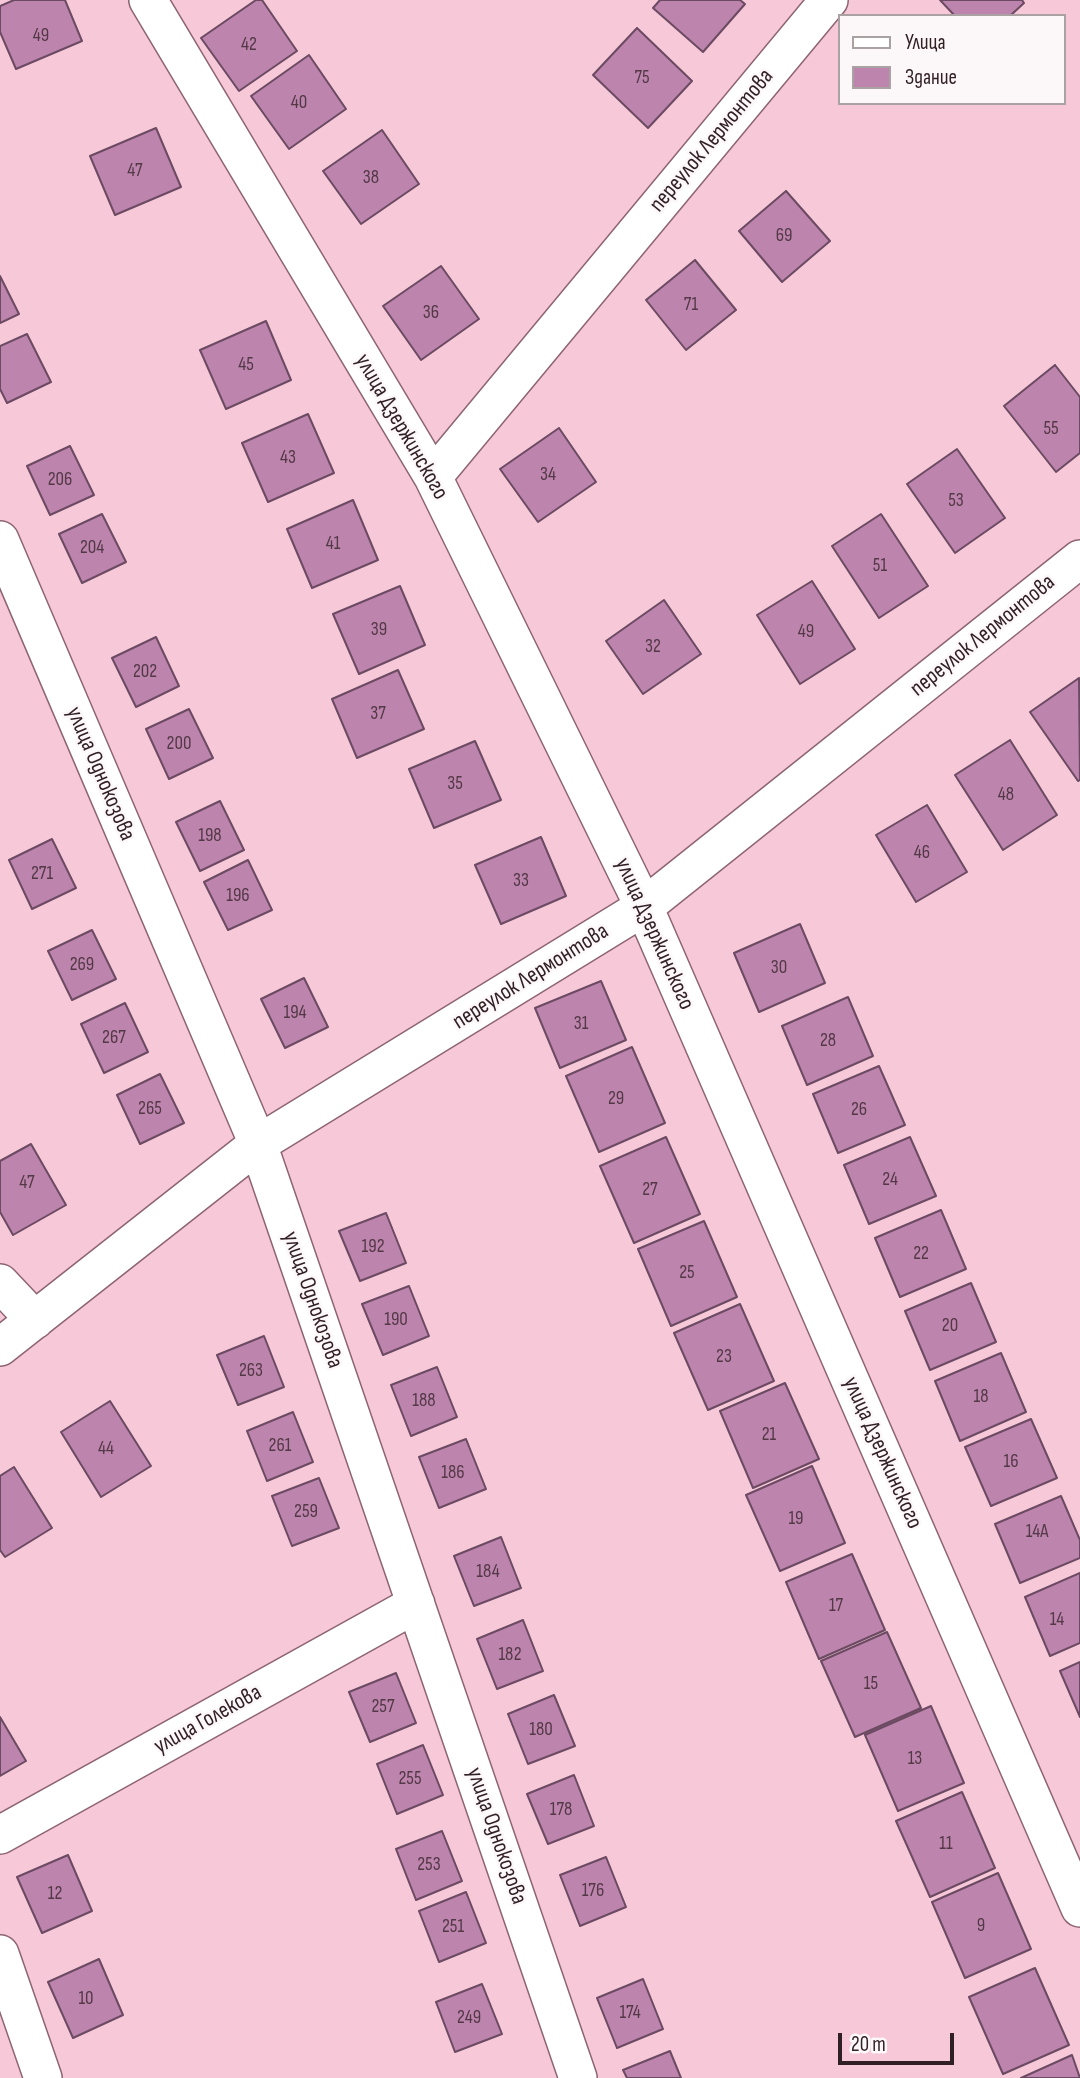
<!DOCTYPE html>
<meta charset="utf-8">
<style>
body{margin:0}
#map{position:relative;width:1080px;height:2078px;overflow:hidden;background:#f7c9d8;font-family:"Sofia Sans Condensed",sans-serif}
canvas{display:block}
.legend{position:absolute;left:838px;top:14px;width:228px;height:91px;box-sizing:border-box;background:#fcf7f8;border:2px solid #aaa1a3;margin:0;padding:9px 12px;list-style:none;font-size:21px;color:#301f24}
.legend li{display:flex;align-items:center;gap:14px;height:35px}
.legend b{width:35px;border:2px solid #aaa1a3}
.scale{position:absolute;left:838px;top:2033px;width:116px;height:32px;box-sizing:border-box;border:4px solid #301f24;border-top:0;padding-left:9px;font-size:21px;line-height:24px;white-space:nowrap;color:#301f24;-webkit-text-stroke:5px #fcf7f8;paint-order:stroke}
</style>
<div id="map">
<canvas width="1080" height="2078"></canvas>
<ul class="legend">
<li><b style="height:9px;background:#fff"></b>Улица</li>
<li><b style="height:19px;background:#bd84ad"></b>Здание</li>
</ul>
<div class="scale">20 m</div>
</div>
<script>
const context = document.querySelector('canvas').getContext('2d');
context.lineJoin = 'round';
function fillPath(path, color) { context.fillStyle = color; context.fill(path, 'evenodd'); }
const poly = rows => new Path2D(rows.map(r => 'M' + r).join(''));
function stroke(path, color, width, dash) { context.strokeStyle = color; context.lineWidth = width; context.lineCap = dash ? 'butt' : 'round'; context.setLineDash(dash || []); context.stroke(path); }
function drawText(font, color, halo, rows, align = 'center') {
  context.font = font + ' "Sofia Sans Condensed",sans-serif'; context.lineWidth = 5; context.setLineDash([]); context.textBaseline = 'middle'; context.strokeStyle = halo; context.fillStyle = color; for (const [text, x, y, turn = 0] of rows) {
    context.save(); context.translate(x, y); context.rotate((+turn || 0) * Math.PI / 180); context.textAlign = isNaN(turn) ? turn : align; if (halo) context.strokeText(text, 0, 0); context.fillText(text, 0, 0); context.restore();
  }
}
const building = poly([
 [14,0,65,0,82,41,16,69,0,32,0,6,14,0],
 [256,0,262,0,297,51,239,91,201,38,256,0],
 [660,0,740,0,745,4,703,52,653,8,660,0],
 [940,0,1022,0,1024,3,1010,16,955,16,940,0],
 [637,28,692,81,648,128,593,75,637,28],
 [309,55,346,109,289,149,251,96,309,55],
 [156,128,181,187,115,215,90,156,156,128],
 [382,130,419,184,361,224,323,171,382,130],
 [786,191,830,241,782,282,739,231,786,191],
 [695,260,736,310,686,350,646,300,695,260],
 [441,266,479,319,421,360,383,306,441,266],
 [0,276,19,314,0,323,0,276],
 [266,321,291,380,226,409,200,350,266,321],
 [27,334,51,382,7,403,0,389,0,346,27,334],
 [1055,365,1080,397,1080,453,1056,472,1004,406,1055,365],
 [308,414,334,473,268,502,242,443,308,414],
 [559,428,596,482,538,522,500,469,559,428],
 [70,446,94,495,50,515,27,466,70,446],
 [957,449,1005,518,955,553,907,484,957,449],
 [353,500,378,560,312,588,287,529,353,500],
 [102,514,126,562,82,583,59,534,102,514],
 [881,514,928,586,879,618,832,546,881,514],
 [812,581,855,649,800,684,757,615,812,581],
 [400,586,425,645,359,674,333,614,400,586],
 [664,600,701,654,643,694,606,641,664,600],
 [156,637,179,686,136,707,112,658,156,637],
 [398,670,424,729,357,758,332,699,398,670],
 [1079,678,1080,780,1078,781,1030,712,1079,678],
 [189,709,213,758,169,779,146,729,189,709],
 [1010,740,1057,815,1003,850,955,775,1010,740],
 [475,741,501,800,434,828,409,769,475,741],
 [220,801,244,850,200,871,176,822,220,801],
 [927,805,967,872,916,902,876,835,927,805],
 [541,837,566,896,501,924,475,865,541,837],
 [52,839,76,888,32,909,9,860,52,839],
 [248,860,272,910,228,930,204,882,248,860],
 [800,924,825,983,759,1012,734,953,800,924],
 [92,930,116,979,72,1000,48,951,92,930],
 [304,978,328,1027,285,1048,261,999,304,978],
 [601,981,626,1040,560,1068,535,1008,601,981],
 [848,997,873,1056,807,1085,782,1026,848,997],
 [125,1003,148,1052,104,1073,81,1024,125,1003],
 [632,1047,665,1123,599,1152,566,1076,632,1047],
 [879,1066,905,1125,838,1153,813,1094,879,1066],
 [160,1074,184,1123,140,1144,117,1095,160,1074],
 [666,1137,700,1214,634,1243,600,1166,666,1137],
 [910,1137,936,1196,869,1224,844,1165,910,1137],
 [31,1144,66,1205,13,1235,0,1212,0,1161,31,1144],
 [941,1210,966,1269,900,1297,875,1238,941,1210],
 [386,1213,406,1263,360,1281,339,1231,386,1213],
 [704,1221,737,1297,671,1326,638,1249,704,1221],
 [971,1283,996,1342,930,1370,905,1311,971,1283],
 [409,1286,429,1336,383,1355,362,1304,409,1286],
 [740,1304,774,1381,708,1410,674,1333,740,1304],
 [264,1336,284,1387,238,1405,217,1355,264,1336],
 [1001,1353,1026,1412,960,1441,935,1381,1001,1353],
 [437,1367,457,1417,411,1436,391,1385,437,1367],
 [785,1383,819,1459,753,1488,720,1411,785,1383],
 [110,1401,151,1466,101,1497,61,1432,110,1401],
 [293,1412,313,1462,267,1481,247,1431,293,1412],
 [1031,1419,1057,1478,991,1506,965,1447,1031,1419],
 [466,1439,486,1489,439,1508,419,1457,466,1439],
 [812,1466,845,1543,780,1571,746,1495,812,1466],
 [14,1467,52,1528,5,1557,0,1550,0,1476,14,1467],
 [319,1478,339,1528,292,1546,272,1496,319,1478],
 [1061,1496,1080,1540,1080,1558,1020,1583,995,1524,1061,1496],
 [501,1537,521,1588,474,1606,454,1556,501,1537],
 [852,1554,885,1630,819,1659,786,1582,852,1554],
 [1080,1573,1080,1643,1050,1656,1025,1597,1080,1573],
 [523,1620,543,1671,497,1689,477,1639,523,1620],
 [887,1632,921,1708,855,1737,821,1661,887,1632],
 [1080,1662,1080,1717,1060,1671,1080,1662],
 [396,1673,416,1723,370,1742,349,1692,396,1673],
 [554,1695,575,1746,528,1764,508,1714,554,1695],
 [931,1706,964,1783,898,1811,865,1735,931,1706],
 [0,1717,26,1761,0,1776,0,1717],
 [423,1745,443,1795,397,1814,377,1764,423,1745],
 [574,1775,594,1826,548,1844,527,1794,574,1775],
 [962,1792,995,1868,930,1897,896,1821,962,1792],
 [442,1831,462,1881,416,1900,396,1849,442,1831],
 [68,1855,92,1911,42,1933,17,1877,68,1855],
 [606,1857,626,1907,580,1926,560,1875,606,1857],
 [998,1873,1031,1949,965,1978,932,1902,998,1873],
 [466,1892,486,1943,439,1962,419,1911,466,1892],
 [99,1959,123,2015,73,2038,48,1982,99,1959],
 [1035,1968,1069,2045,1003,2074,969,1997,1035,1968],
 [643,1979,663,2029,617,2048,597,1998,643,1979],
 [482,1984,502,2034,455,2052,436,2002,482,1984],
 [670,2051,681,2078,627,2078,623,2070,670,2051],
 [1072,2055,1080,2078,1021,2078,1072,2055]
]);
const minor = poly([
 [148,0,433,477,644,907,1080,1908],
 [433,477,829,0],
 [0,540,258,1144,578,2078],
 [0,1283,35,1320],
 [0,1347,258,1144,644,907,1080,559],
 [0,1835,416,1604],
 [0,1954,43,2078]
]);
const numberNames = [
 ["49",41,36],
 ["42",249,45],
 ["75",642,78],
 ["40",299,103],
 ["47",135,171],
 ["38",371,178],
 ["69",784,236],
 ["71",691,305],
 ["36",431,313],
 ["45",246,365],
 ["55",1051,429],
 ["43",288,458],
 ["34",548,475],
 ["206",60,480],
 ["53",956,501],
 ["41",333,544],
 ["204",92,548],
 ["51",880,566],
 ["39",379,630],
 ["49",806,632],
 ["32",653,647],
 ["202",145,672],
 ["37",378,714],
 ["200",179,744],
 ["35",455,784],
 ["48",1006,795],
 ["198",210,836],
 ["46",922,853],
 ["271",42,874],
 ["33",521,881],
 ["196",238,896],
 ["269",82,965],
 ["30",779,968],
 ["194",295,1013],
 ["31",581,1024],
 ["267",114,1038],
 ["28",828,1041],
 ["29",616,1099],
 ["265",150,1109],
 ["26",859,1110],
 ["24",890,1180],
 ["47",27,1183],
 ["27",650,1190],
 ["192",373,1247],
 ["22",921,1254],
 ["25",687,1273],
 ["190",396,1320],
 ["20",950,1326],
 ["23",724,1357],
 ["263",251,1371],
 ["18",981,1397],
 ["188",424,1401],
 ["21",769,1435],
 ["261",280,1446],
 ["44",106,1449],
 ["16",1011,1462],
 ["186",453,1473],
 ["259",306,1512],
 ["19",796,1519],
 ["14А",1037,1532],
 ["184",488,1572],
 ["17",836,1606],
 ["14",1057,1620],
 ["182",510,1655],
 ["15",871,1684],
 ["257",383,1707],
 ["180",541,1730],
 ["13",915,1759],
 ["255",410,1779],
 ["178",561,1810],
 ["11",946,1844],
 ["253",429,1865],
 ["176",593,1891],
 ["12",55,1894],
 ["9",981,1926],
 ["251",453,1927],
 ["10",86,1999],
 ["174",630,2013],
 ["249",469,2018]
];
const streetNames = [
 ["переулок Лермонтова",712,141,-50],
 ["улица Дзержинского",401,427,60],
 ["переулок Лермонтова",983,636,-39],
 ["улица Однокозова",100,774,67],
 ["улица Дзержинского",654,934,66],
 ["переулок Лермонтова",531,977,-32],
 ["улица Однокозова",312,1300,71],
 ["улица Дзержинского",882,1453,66],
 ["улица Голекова",208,1720,-29],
 ["улица Однокозова",496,1836,71]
];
fillPath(building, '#bd84ad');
stroke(building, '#6b4a62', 2);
stroke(minor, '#8d6472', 40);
stroke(minor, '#fff', 37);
drawText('19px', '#533846', null, numberNames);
drawText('23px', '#301f24', '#fcf7f8', streetNames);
</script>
